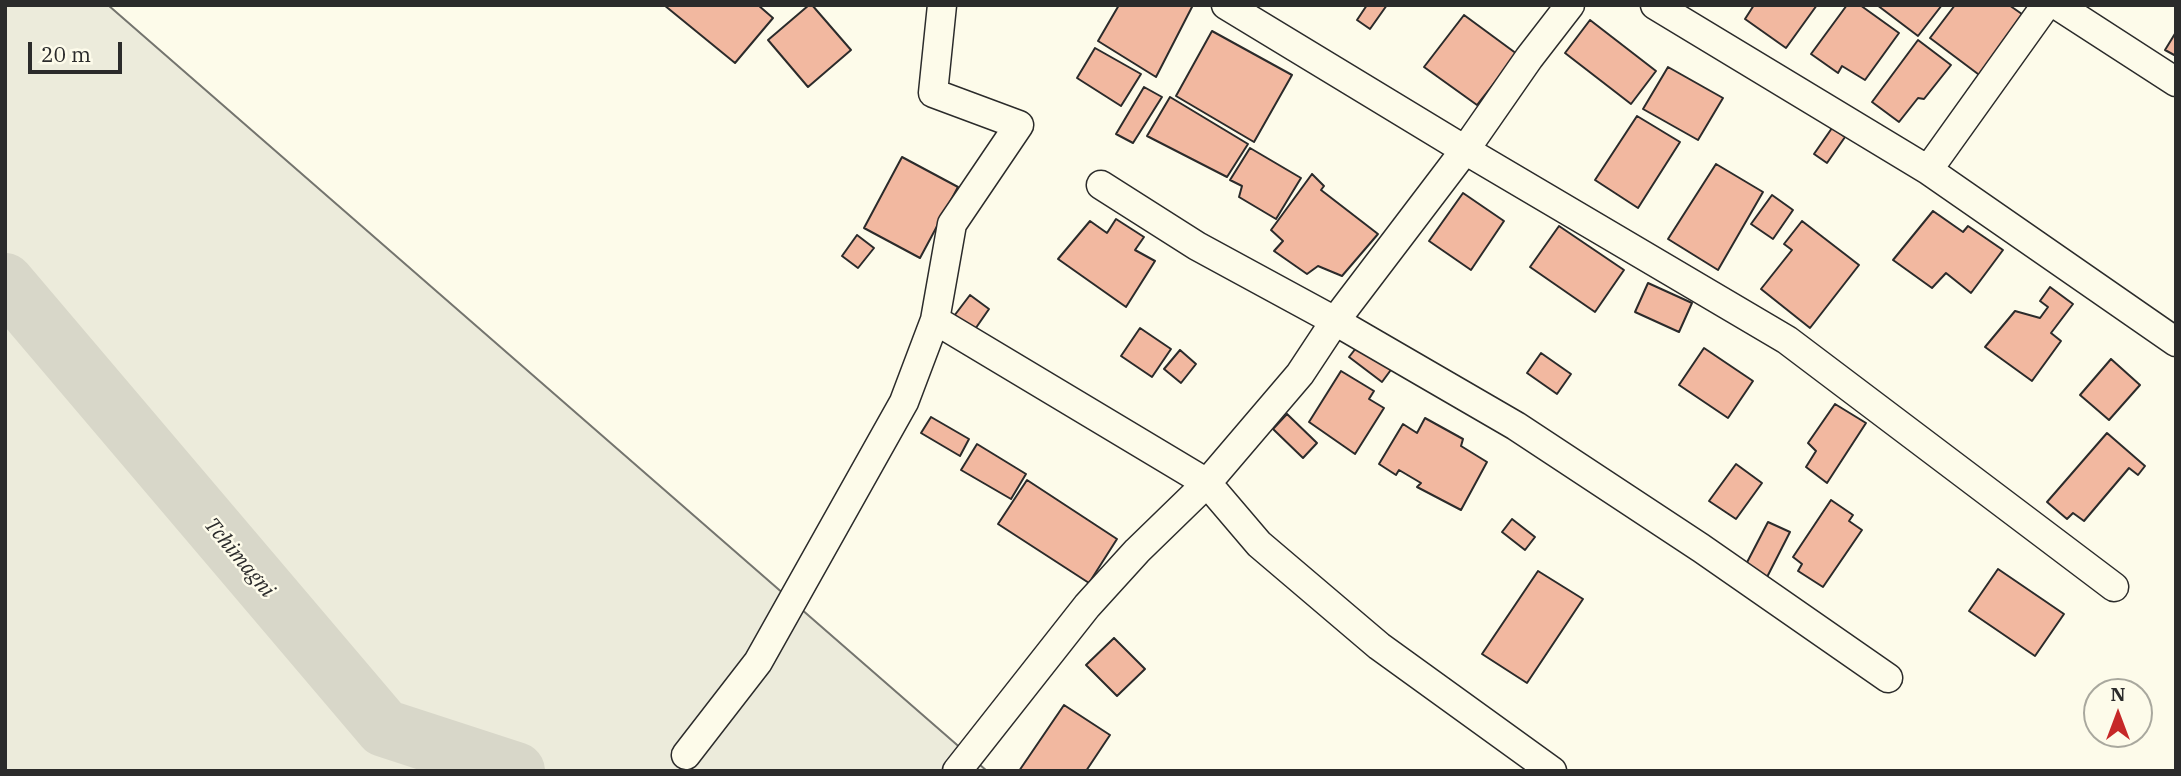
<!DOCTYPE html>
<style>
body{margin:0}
#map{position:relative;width:2181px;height:776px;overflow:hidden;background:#fdfbea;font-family:"IBM Plex Serif",serif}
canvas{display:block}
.frame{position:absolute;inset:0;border:7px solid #2b2b2b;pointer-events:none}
.north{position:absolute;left:2083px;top:678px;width:70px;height:70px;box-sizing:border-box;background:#fdfbea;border:2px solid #a9a89e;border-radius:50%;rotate:0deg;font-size:19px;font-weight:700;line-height:28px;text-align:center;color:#2b2b2b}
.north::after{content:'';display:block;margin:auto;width:24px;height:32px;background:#c62828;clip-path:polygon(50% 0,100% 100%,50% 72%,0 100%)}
.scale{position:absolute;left:28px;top:42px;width:94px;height:32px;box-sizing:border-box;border:4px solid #2b2b2b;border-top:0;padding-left:9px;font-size:21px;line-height:24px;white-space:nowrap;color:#2b2b2b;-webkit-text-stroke:5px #fdfbea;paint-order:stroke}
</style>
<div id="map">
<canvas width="2181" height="776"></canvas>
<div class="frame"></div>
<div class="north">N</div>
<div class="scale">20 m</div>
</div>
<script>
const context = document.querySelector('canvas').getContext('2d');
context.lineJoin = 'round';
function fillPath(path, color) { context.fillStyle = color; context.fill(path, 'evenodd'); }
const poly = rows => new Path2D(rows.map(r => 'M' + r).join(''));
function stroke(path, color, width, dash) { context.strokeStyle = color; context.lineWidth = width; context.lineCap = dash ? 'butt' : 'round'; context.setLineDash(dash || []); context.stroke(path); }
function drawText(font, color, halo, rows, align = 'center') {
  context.font = font + ' "IBM Plex Serif",serif'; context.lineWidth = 5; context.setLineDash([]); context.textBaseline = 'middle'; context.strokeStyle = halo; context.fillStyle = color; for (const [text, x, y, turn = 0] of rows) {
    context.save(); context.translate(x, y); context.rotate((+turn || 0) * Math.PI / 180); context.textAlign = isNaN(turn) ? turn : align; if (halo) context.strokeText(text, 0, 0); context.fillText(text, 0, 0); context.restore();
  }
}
const green = poly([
 [5,5,108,5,987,771,5,771,5,5]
]);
const river = poly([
 [5,282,384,728,516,771]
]);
const building = poly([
 [664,5,758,5,773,18,735,63,664,5],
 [809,5,812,5,851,50,808,87,768,40,809,5],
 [1119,5,1193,5,1156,77,1098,41,1119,5],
 [1367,5,1387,5,1370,29,1357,20,1367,5],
 [1754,5,1817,5,1786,48,1745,19,1754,5],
 [1847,5,1860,5,1899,33,1865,80,1842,66,1838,73,1811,54,1847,5],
 [1877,5,1942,5,1918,36,1877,5],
 [1955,5,2009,5,2029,19,1986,80,1930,38,1955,5],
 [1464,15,1517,54,1477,105,1424,67,1464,15],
 [1590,20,1656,71,1631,104,1565,53,1590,20],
 [1212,31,1292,75,1254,142,1176,96,1212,31],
 [2176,32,2176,56,2165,50,2176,32],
 [1918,40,1951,65,1924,99,1918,98,1899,122,1872,102,1918,40],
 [1095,48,1141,74,1121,106,1077,78,1095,48],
 [1668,67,1723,98,1698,140,1643,109,1668,67],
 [1144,87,1162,97,1133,143,1116,134,1144,87],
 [1170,97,1248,144,1227,177,1147,136,1170,97],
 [1637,116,1680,142,1638,208,1595,180,1637,116],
 [1832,128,1845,137,1827,163,1814,154,1832,128],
 [1250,148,1301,178,1276,219,1239,197,1242,186,1230,180,1250,148],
 [902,157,958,187,920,258,864,228,902,157],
 [1716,164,1763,192,1718,270,1668,239,1716,164],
 [1312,174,1324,186,1321,190,1378,234,1342,276,1318,266,1307,274,1274,251,1283,241,1271,230,1312,174],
 [1463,193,1504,221,1471,270,1429,241,1463,193],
 [1772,195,1793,210,1773,239,1751,224,1772,195],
 [1933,211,1963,232,1968,226,2003,250,1971,293,1946,273,1932,288,1893,260,1933,211],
 [1116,219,1144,237,1135,250,1155,261,1126,307,1058,259,1090,221,1107,233,1116,219],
 [1802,221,1859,265,1810,328,1761,289,1792,250,1784,244,1802,221],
 [1559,226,1624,270,1595,312,1530,267,1559,226],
 [857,235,874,248,858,268,842,256,857,235],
 [1648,283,1692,303,1679,332,1635,312,1648,283],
 [2050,287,2073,304,2051,333,2061,341,2032,381,1985,347,2015,311,2040,318,2048,307,2040,301,2050,287],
 [970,295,989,309,971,335,951,320,970,295],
 [1140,328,1171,349,1152,377,1121,356,1140,328],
 [1360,343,1393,367,1382,382,1349,357,1360,343],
 [1704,348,1753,381,1728,418,1679,385,1704,348],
 [1180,350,1196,364,1181,383,1164,369,1180,350],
 [1541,353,1571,374,1557,394,1527,373,1541,353],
 [2111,359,2140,385,2109,420,2080,395,2111,359],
 [1341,371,1374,391,1369,399,1384,408,1355,454,1309,422,1341,371],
 [1835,404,1866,423,1827,483,1806,467,1816,451,1808,443,1835,404],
 [1287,414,1317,443,1303,458,1273,429,1287,414],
 [931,417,969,439,960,456,921,433,931,417],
 [1425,418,1463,439,1461,446,1487,462,1461,510,1417,487,1421,483,1399,470,1396,475,1379,464,1403,424,1417,433,1425,418],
 [2107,433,2145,466,2138,475,2129,468,2084,521,2073,513,2067,519,2047,502,2107,433],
 [977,444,1026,474,1011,499,961,470,977,444],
 [1736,464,1762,483,1736,519,1709,501,1736,464],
 [1027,480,1117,539,1089,583,998,524,1027,480],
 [1831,500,1853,515,1849,521,1862,530,1823,587,1798,571,1802,564,1793,557,1831,500],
 [1512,519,1535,537,1525,550,1502,532,1512,519],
 [1768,522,1790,532,1764,583,1742,572,1768,522],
 [1998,569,2064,614,2035,656,1969,611,1998,569],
 [1538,571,1583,599,1527,683,1482,654,1538,571],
 [1114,638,1145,669,1117,696,1086,665,1114,638],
 [1064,705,1110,735,1086,771,1019,771,1064,705]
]);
const street = poly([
 [1226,5,1465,150,1787,340,2114,587],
 [1655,5,1928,170,2176,342],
 [2057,5,2176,82],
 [1928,170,2046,5],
 [1101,185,1197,246,1335,321,1516,426,1701,548,1888,678],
 [935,320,1207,483,1259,544,1379,646,1552,771],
 [686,755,758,662,904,402,935,320,952,224,1019,125,933,93,942,5],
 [957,771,1087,606,1137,551,1207,483,1300,374,1335,321,1465,150,1529,58,1570,5]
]);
const waterNames = [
 ["Tchimagni",239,558,50]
];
fillPath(green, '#ecebdb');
stroke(green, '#74746e', 2);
stroke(river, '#d8d7c9', 58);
fillPath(building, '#f2b8a0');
stroke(building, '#2b2b2b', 2);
stroke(street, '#2b2b2b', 31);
stroke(street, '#fdfbea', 28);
drawText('italic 21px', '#2b2b2b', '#fdfbea', waterNames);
</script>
